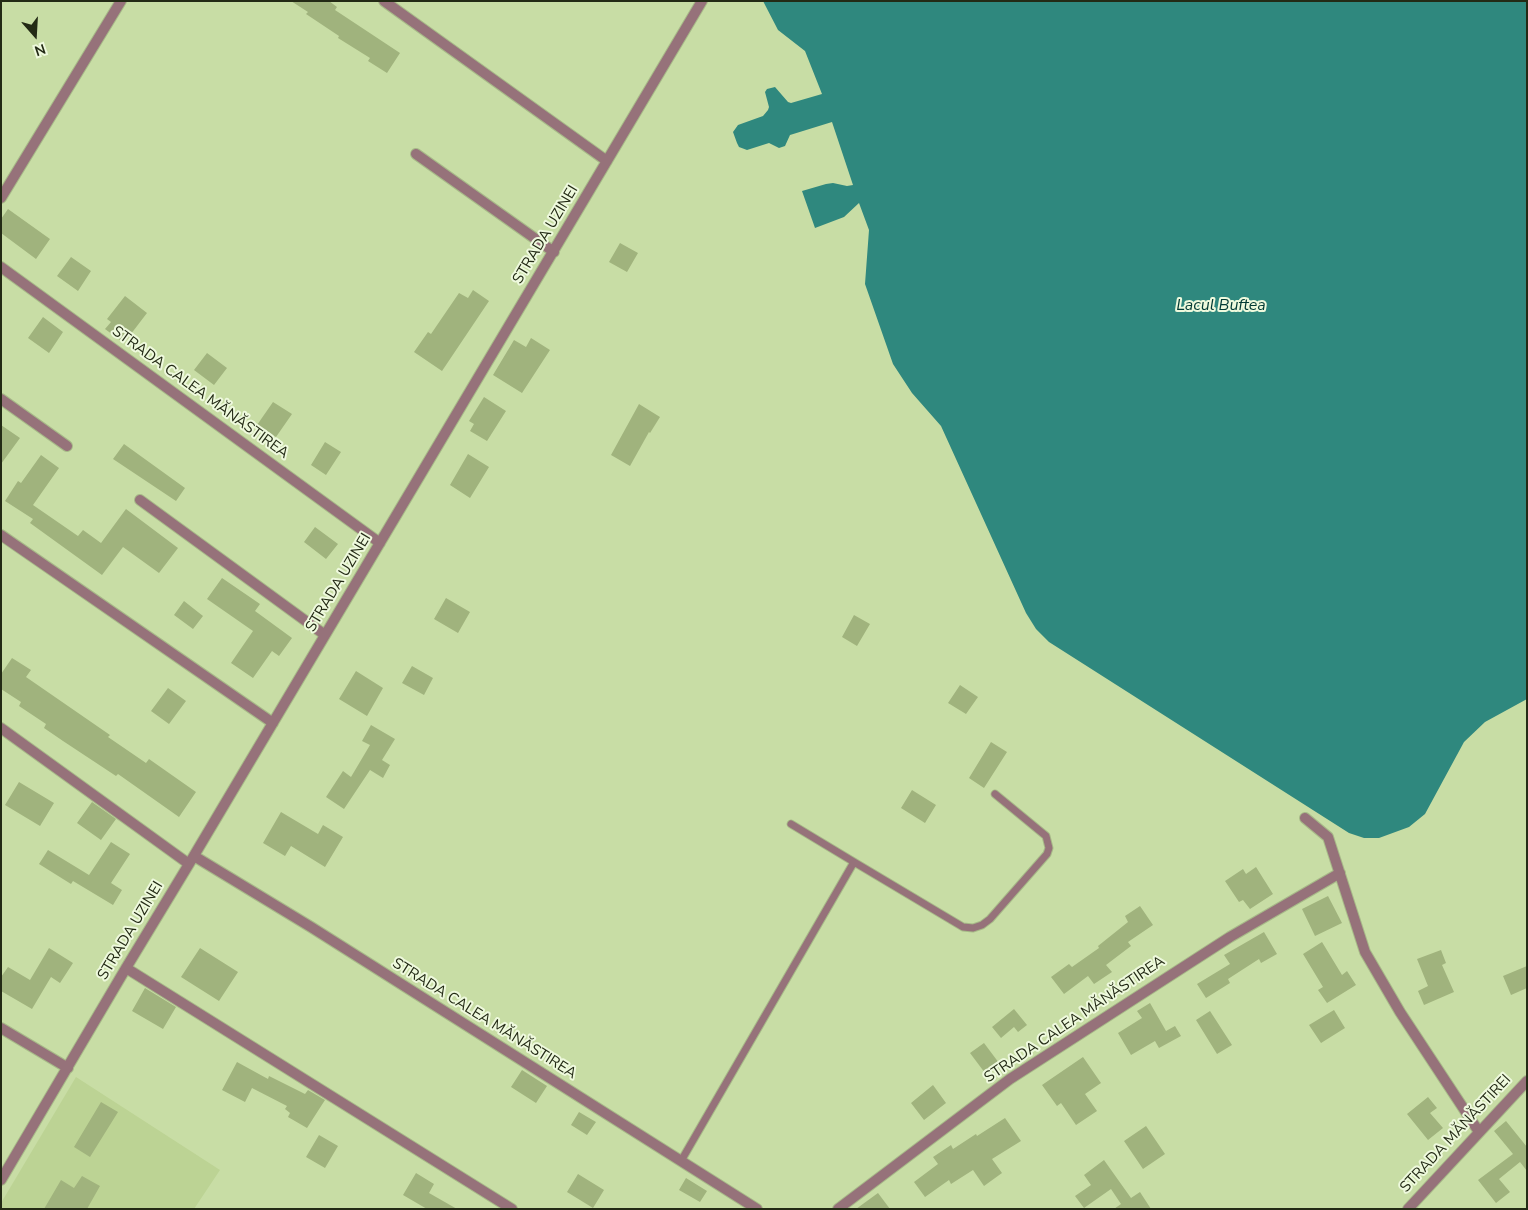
<!DOCTYPE html>
<meta charset="utf-8">
<style>
body{margin:0}
#map{position:relative;width:1528px;height:1210px;overflow:hidden;background:#c8dda5;font-family:"Nunito Sans",sans-serif}
canvas{display:block}
.frame{position:absolute;inset:0;border:2px solid #232a15;pointer-events:none}
.north{position:absolute;left:10px;top:10px;width:50px;height:50px;-webkit-text-stroke:4px #eef9dd;paint-order:stroke;rotate:161deg;font-size:14px;font-weight:700;line-height:20px;text-align:center;color:#232a15}
.north::after{content:'';display:block;margin:auto;width:18px;height:22px;background:#232a15;clip-path:polygon(50% 0,100% 100%,50% 72%,0 100%)}
</style>
<div id="map">
<canvas width="1528" height="1210"></canvas>
<div class="frame"></div>
<div class="north">N</div>
</div>
<script>
const context = document.querySelector('canvas').getContext('2d');
context.lineJoin = 'round';
function fillPath(path, color) { context.fillStyle = color; context.fill(path, 'evenodd'); }
const poly = rows => new Path2D(rows.map(r => 'M' + r).join(''));
function stroke(path, color, width, dash) { context.strokeStyle = color; context.lineWidth = width; context.lineCap = dash ? 'butt' : 'round'; context.setLineDash(dash || []); context.stroke(path); }
function drawText(font, color, halo, rows, align = 'center') {
  context.font = font + ' "Nunito Sans",sans-serif'; context.lineWidth = 4; context.setLineDash([]); context.textBaseline = 'middle'; context.strokeStyle = halo; context.fillStyle = color; for (const [text, x, y, turn = 0] of rows) {
    context.save(); context.translate(x, y); context.rotate((+turn || 0) * Math.PI / 180); context.textAlign = isNaN(turn) ? turn : align; if (halo) context.strokeText(text, 0, 0); context.fillText(text, 0, 0); context.restore();
  }
}
const built = poly([
 [76,1077,220,1170,194,1209,1,1209,1,1203]
]);
const water = poly([
 [763,1,1527,1,1527,699,1485,722,1464,742,1425,814,1409,827,1379,838,1364,838,1349,833,1049,642,1036,629,1026,613,941,426,912,393,893,364,865,284,869,230,859,203,844,217,815,228,802,191,826,184,833,183,847,186,853,185,832,122,790,135,785,146,779,148,769,143,747,150,739,147,737,143,733,132,738,125,763,116,768,110,769,107,765,92,767,89,775,87,788,102,791,103,822,94,805,51,778,30]
]);
const building = poly([
 [291,1,329,1,337,7,335,10,400,53,387,73,368,61,370,58,338,38,339,36,306,14,308,12],
 [8,209,50,239,36,259,1,233,1,219],
 [620,243,638,253,627,272,609,262],
 [71,257,91,271,78,291,57,276],
 [473,290,489,301,442,371,414,352,428,332,431,334,459,293,468,298],
 [125,296,147,313,124,343,105,329,111,322,107,319],
 [43,317,63,332,49,353,28,338],
 [531,338,550,350,522,393,493,375,514,340,526,347],
 [207,353,227,368,214,385,194,370],
 [484,397,506,411,487,441,470,431,474,424,469,421],
 [273,402,292,414,276,437,257,425],
 [639,404,660,417,650,433,649,432,630,466,611,455],
 [1,425,20,438,1,464],
 [325,442,341,452,326,475,311,465],
 [124,444,185,488,176,501,113,459],
 [468,454,489,467,470,498,450,485],
 [41,455,59,468,33,505,78,536,83,530,101,543,126,509,178,548,159,573,123,547,102,575,30,523,33,519,5,501,18,481,21,483],
 [315,527,338,544,326,559,304,542],
 [222,578,260,604,255,611,292,638,279,656,272,651,253,678,231,663,253,631,207,599],
 [446,598,470,612,458,633,434,619],
 [184,601,203,616,193,629,174,615],
 [854,615,870,624,857,646,842,637],
 [12,658,31,670,26,677,110,735,108,737,146,763,149,759,196,792,179,817,118,774,116,776,63,741,44,728,46,724,19,706,21,702,1,689,1,674],
 [412,666,433,678,424,695,402,683],
 [356,671,383,688,367,716,339,699],
 [960,685,978,697,966,714,948,703],
 [168,688,186,701,169,724,151,711],
 [371,725,395,739,382,760,390,765,383,778,370,770,344,809,326,797,343,771,351,777,370,745,362,741],
 [991,742,1007,752,984,788,969,778],
 [19,782,54,803,40,826,5,805],
 [912,790,936,805,925,823,901,808],
 [92,802,116,819,101,840,77,823],
 [281,812,318,834,323,825,343,837,325,867,291,846,285,856,263,843],
 [111,842,130,854,111,883,122,890,113,905,73,881,71,884,39,864,48,850,89,875],
 [1256,867,1273,894,1250,909,1243,900,1239,902,1225,881,1243,869,1246,874],
 [1328,896,1342,923,1315,936,1302,909],
 [1140,906,1153,925,1128,942,1131,946,1106,965,1112,972,1094,984,1088,976,1064,994,1051,977,1069,964,1072,967,1099,948,1098,946,1128,922,1125,916],
 [1264,932,1277,954,1261,963,1259,959,1228,979,1230,983,1206,998,1197,984,1230,964,1224,955],
 [1322,942,1342,975,1347,971,1356,985,1327,1003,1318,990,1323,987,1303,954],
 [49,948,73,963,60,983,51,977,32,1009,1,991,1,977,8,967,30,980],
 [200,948,238,972,219,1001,181,977],
 [1441,950,1446,963,1442,965,1454,992,1424,1005,1418,991,1428,986,1417,959],
 [1527,966,1527,988,1511,995,1503,976],
 [145,988,176,1007,163,1029,132,1011],
 [1150,1003,1166,1031,1175,1026,1181,1036,1159,1048,1155,1041,1131,1055,1118,1033,1142,1018,1137,1011],
 [1014,1009,1027,1025,1018,1032,1014,1027,1001,1038,992,1027],
 [1334,1010,1345,1028,1321,1043,1309,1025],
 [1210,1011,1232,1045,1217,1054,1196,1020],
 [984,1043,999,1063,985,1073,970,1053],
 [1083,1057,1101,1083,1085,1094,1097,1111,1076,1125,1061,1103,1057,1106,1042,1085],
 [237,1062,268,1079,269,1076,305,1094,308,1090,325,1100,307,1128,288,1117,290,1113,285,1109,287,1106,252,1088,245,1102,222,1090],
 [522,1070,547,1086,536,1103,511,1087],
 [933,1085,946,1103,924,1120,911,1103],
 [1428,1097,1437,1108,1430,1113,1443,1128,1428,1140,1407,1114],
 [101,1102,118,1112,90,1157,74,1147],
 [579,1112,596,1122,587,1135,571,1125],
 [1005,1118,1021,1141,992,1159,1002,1173,984,1186,973,1170,951,1184,949,1180,925,1197,914,1182,938,1164,933,1157,951,1145,953,1149,976,1134,977,1136],
 [1506,1121,1527,1147,1527,1171,1520,1162,1499,1179,1510,1192,1496,1203,1478,1180,1513,1154,1494,1131],
 [1146,1126,1165,1154,1143,1169,1124,1141],
 [319,1135,338,1146,325,1168,306,1157],
 [1104,1160,1131,1198,1140,1192,1151,1209,1114,1209,1121,1204,1111,1189,1084,1208,1075,1196,1091,1185,1084,1175],
 [416,1173,434,1184,429,1193,457,1209,427,1209,403,1195],
 [578,1174,604,1190,593,1208,567,1192],
 [82,1176,100,1186,87,1209,44,1209,61,1180,74,1188],
 [686,1178,707,1191,700,1202,679,1190],
 [878,1193,890,1209,856,1209]
]);
const service = poly([
 [791,824,854,862],
 [681,1161,854,862,963,927,973,928,982,925,990,919,1047,854,1049,848,1046,836,995,794]
]);
const minor = poly([
 [384,1,607,161],
 [416,154,554,252],
 [1,198,121,1],
 [1,267,380,543],
 [1,399,67,446],
 [140,500,325,635],
 [1,535,273,723],
 [1,728,189,864],
 [1305,818,1328,837,1365,952,1400,1012,1479,1132],
 [194,856,311,927,757,1209],
 [126,968,512,1209],
 [1,1028,68,1068],
 [1,1180,126,968,189,864,702,1],
 [838,1209,1010,1079,1230,937,1340,873]
]);
const tertiary = poly([
 [1408,1209,1527,1081]
]);
const streetNames = [
 ["STRADA UZINEI",546,235,-59],
 ["STRADA CALEA MĂNĂSTIREA",200,393,36],
 ["STRADA UZINEI",339,583,-59],
 ["STRADA UZINEI",131,931,-59],
 ["STRADA CALEA MĂNĂSTIREA",484,1019,32],
 ["STRADA CALEA MĂNĂSTIREA",1075,1020,-34],
 ["STRADA MĂNĂSTIREI",1456,1134,-47]
];
const waterNames = [
 ["Lacul Buftea",1221,306]
];
fillPath(built, '#bcd394');
fillPath(water, '#2f887e');
fillPath(building, '#a0b37d');
stroke(service, '#a7b988', 9);
stroke(minor, '#a7b988', 12);
stroke(tertiary, '#a7b988', 12);
stroke(service, '#96727a', 7);
stroke(minor, '#96727a', 10);
stroke(tertiary, '#96727a', 10);
drawText('15px', '#232a15', '#eef9dd', streetNames);
drawText('italic 16px', '#023a34', '#eef9dd', waterNames);
</script>
